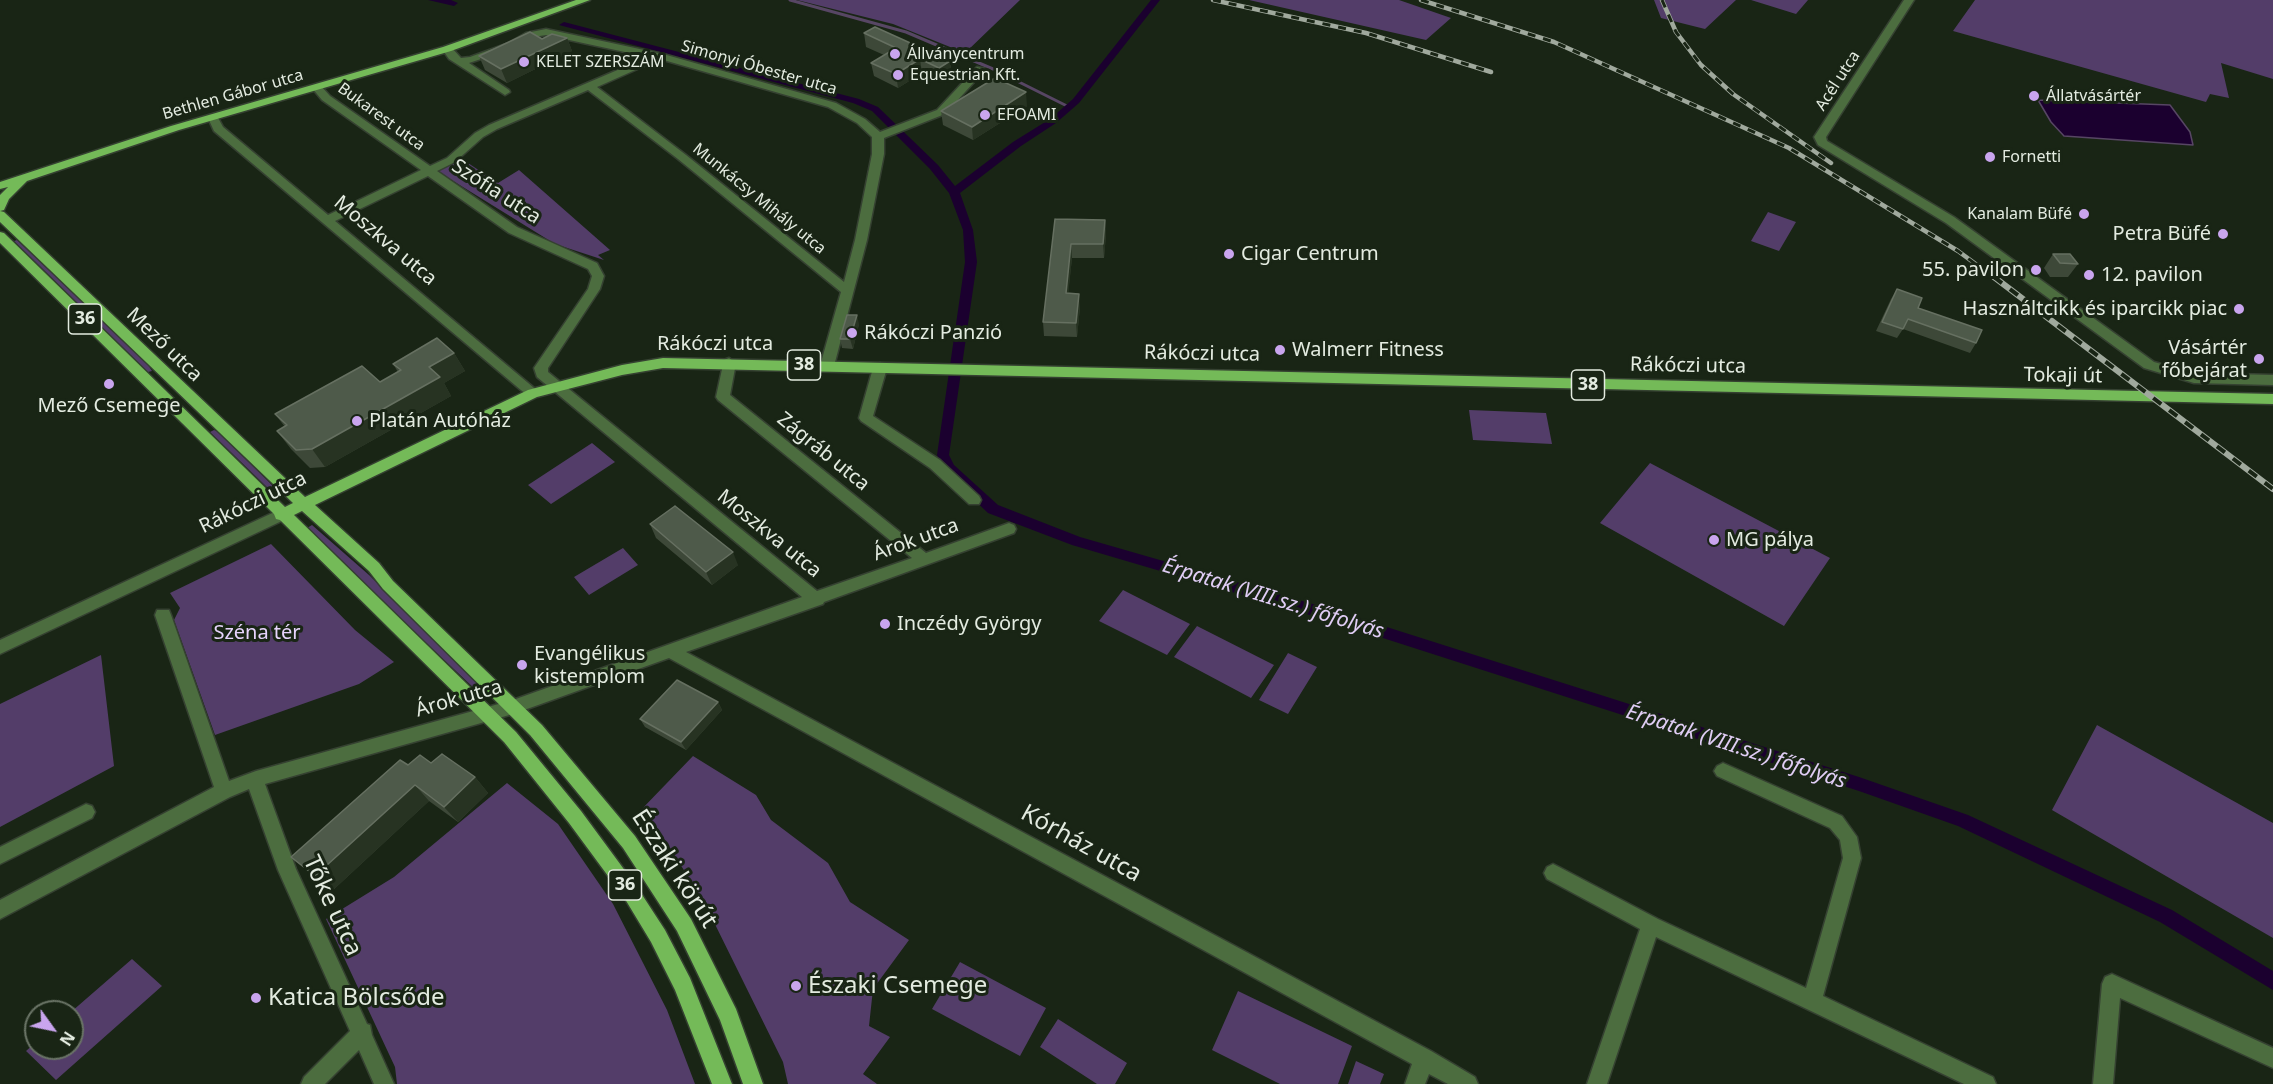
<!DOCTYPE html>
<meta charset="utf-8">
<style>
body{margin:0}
#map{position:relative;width:2273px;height:1084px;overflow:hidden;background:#192515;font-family:"Noto Sans",sans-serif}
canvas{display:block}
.north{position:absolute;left:24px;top:1000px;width:60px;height:60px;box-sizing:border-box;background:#192515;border:2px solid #6a7466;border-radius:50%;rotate:123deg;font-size:16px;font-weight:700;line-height:24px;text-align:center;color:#e3ebe0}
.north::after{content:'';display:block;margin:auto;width:21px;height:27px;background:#c9a5ee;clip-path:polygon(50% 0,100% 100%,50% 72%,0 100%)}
</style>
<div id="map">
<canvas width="2273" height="1084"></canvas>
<div class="north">N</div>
</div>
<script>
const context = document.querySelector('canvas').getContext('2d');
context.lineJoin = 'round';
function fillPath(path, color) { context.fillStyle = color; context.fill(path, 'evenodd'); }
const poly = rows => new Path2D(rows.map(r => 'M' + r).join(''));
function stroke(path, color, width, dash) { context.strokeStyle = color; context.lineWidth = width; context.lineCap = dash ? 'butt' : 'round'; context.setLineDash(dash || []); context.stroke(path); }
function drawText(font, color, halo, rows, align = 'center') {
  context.font = font + ' "Noto Sans",sans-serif'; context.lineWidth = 6; context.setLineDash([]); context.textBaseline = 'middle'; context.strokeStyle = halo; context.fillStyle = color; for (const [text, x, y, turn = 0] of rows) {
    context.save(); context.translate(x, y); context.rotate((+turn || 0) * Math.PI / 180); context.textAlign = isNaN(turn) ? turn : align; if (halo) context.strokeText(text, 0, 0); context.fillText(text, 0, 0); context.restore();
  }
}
const green = poly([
 [797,0,1020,0,965,53,893,24],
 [1249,0,1399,0,1451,18,1426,40],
 [1654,0,1736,0,1705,29,1661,18],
 [1751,0,1808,0,1796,14],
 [1975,0,2273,0,2273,79,2221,63,2229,98,2210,94,2206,102,1953,31],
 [459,157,498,183,519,170,610,250,598,255,604,260,555,244,437,171],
 [1768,212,1796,222,1779,251,1751,241],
 [17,240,147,363,152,371,148,372,14,241],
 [1469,410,1546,413,1552,444,1473,440],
 [214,430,217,431,277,490,272,492,210,432],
 [592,443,615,462,551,504,528,485],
 [1650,463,1830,558,1784,626,1600,523],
 [312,525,369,575,480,685,475,689,425,642,307,528],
 [271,544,355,630,394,662,359,684,215,735,174,620,180,608,170,593],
 [623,548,638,565,589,595,574,577],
 [1123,590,1190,624,1167,655,1099,621],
 [1197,626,1274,665,1251,698,1174,657],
 [1288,653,1317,667,1288,714,1259,700],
 [101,655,114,766,0,827,0,704],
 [2097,725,2273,823,2273,938,2052,810],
 [693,756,756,795,771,820,828,863,850,902,909,940,873,989,869,1026,890,1037,863,1074,877,1084,788,1084,783,1062,704,902,663,837,639,812],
 [507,783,558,824,613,904,667,1010,695,1084,397,1084,395,1067,326,919,394,877],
 [132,959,162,986,56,1080,26,1051,36,1042,36,1048,72,1048,71,1012],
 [960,962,1046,1008,1020,1056,932,1009],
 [1238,991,1352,1046,1338,1084,1280,1084,1212,1050],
 [1058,1019,1127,1063,1115,1084,1097,1084,1040,1047],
 [1356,1061,1384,1074,1380,1084,1348,1084]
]);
const water = poly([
 [2038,100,2170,105,2190,132,2193,145,2064,136,2051,122,2038,100]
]);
const stream = poly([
 [790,0,906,32,993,69,1069,107]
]);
const canal = poly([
 [428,0,451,0,458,3,454,6,428,0],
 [1151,0,1160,0,1079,103,1056,123,1021,146,960,193,973,230,977,262,949,455,954,465,998,505,1080,537,1330,609,1859,777,1968,815,2172,910,2273,971,2273,990,2160,922,1958,826,1859,791,1330,621,1072,545,988,513,944,471,937,455,965,262,963,230,949,193,930,169,872,111,853,103,559,25,564,22,859,99,878,107,938,165,955,186,1013,142,1050,119,1073,99,1151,0]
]);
const minor = poly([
 [1904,0,1914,0,1826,137,1827,141,1954,217,2154,362,2194,373,2273,375,2273,385,2194,383,2144,368,1946,223,1818,145,1814,137,1904,0],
 [546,29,663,54,836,103,865,119,880,132,937,110,977,67,986,69,945,114,884,138,884,154,867,240,834,366,827,371,820,366,841,292,678,159,588,90,497,129,483,137,455,162,437,171,517,227,597,263,604,276,600,289,548,368,548,372,817,591,912,558,718,400,716,397,724,360,729,358,736,363,730,395,926,553,1009,523,1014,525,1016,529,1014,533,824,602,823,604,686,652,1431,1051,1475,1077,1478,1084,1448,1084,1429,1074,1425,1084,1405,1084,1412,1064,669,658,513,714,265,784,296,869,367,1024,370,1025,372,1035,394,1084,374,1084,359,1050,325,1084,301,1084,304,1077,350,1031,278,870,249,789,230,797,0,919,0,900,214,787,155,615,157,610,169,610,171,615,229,781,256,771,513,700,802,597,537,377,534,368,588,289,592,276,588,269,509,233,428,176,335,221,540,393,533,398,528,396,214,131,208,118,217,116,223,127,328,215,421,170,322,100,312,88,313,86,321,86,330,96,430,166,447,158,475,133,489,125,648,57,546,35,533,37,517,47,469,63,509,90,510,92,505,95,449,59,442,49,451,47,461,58,470,57,509,43,526,33,546,29],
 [660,59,828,107,857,123,872,137,872,154,855,240,844,282,686,155,597,87,660,59],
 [880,363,887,368,873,416,940,460,979,496,981,500,979,504,969,504,930,468,861,421,859,418,873,368,880,363],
 [281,509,286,511,288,515,286,519,0,654,0,640,281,509],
 [1723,763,1842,816,1857,837,1861,858,1823,996,1993,1077,1996,1084,1964,1084,1656,937,1607,1084,1587,1084,1640,929,1547,879,1544,873,1547,867,1553,864,1559,867,1658,919,1806,988,1843,858,1840,840,1830,828,1717,776,1714,771,1717,766,1723,763],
 [86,804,92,806,95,812,92,818,0,864,0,847,86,804],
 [2112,974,2273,1048,2273,1068,2120,998,2113,1084,2093,1084,2102,984,2105,977,2112,974]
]);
const major = poly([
 [576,0,590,0,451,51,179,130,27,181,9,199,4,210,0,211,0,195,8,187,0,189,0,182,171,126,443,47,576,0],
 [0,211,4,212,305,497,528,390,622,365,663,358,2273,394,2273,404,663,368,622,375,537,397,315,505,379,563,393,581,542,725,635,836,691,919,736,1009,763,1084,743,1084,720,1020,677,931,623,848,530,735,383,589,369,571,302,511,294,515,516,732,581,811,637,887,665,930,690,978,732,1084,712,1084,675,990,651,942,625,899,569,823,504,742,280,520,276,519,274,514,0,243,0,232,4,233,285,507,293,503,0,222,0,211]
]);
const railFar1 = poly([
 [1213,0,1366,33,1491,72],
 [1421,0,1554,42,1789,148,1958,251,1996,279],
 [1662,0,1676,32,1701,65,1733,94,1831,163]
]);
const rail = poly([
 [1994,277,2273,489]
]);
const wall = poly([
 [864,33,950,61,952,75,941,82,922,73,898,88,874,76,871,63,884,55,866,47],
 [567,38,572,51,507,83,485,70,479,56,542,39],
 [1027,106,973,140,943,125,941,111],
 [1055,219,1105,220,1106,234,1104,258,1072,258,1068,293,1080,307,1077,337,1044,336,1043,322],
 [2053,254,2078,264,2068,277,2050,277,2044,268],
 [1897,289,1918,308,1976,343,1970,353,1903,329,1897,338,1876,331,1891,299],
 [859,324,853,349,842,348,840,339],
 [454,353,465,371,444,383,451,396,325,467,310,468,291,449,277,431,285,427,275,414,380,382,398,372,393,364],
 [650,524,738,565,712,585,656,538],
 [718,702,722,710,686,750,645,727,640,719],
 [431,763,475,777,488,793,458,822,429,801,332,891,291,857,408,765]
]);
const shadedWall = poly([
 [567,38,572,51,507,83,501,69],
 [920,59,922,73,898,88,896,74],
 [950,61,952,75,941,82,939,68],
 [1026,92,1027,106,973,140,972,127],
 [1105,220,1106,234,1104,258,1103,244],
 [1071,244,1072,258,1067,307,1066,293],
 [1079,294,1080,307,1077,337,1076,323],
 [857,315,859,324,853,349,850,339],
 [454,353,465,371,444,383,451,396,325,467,312,449,429,367],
 [733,552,738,565,712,585,706,572],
 [718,702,722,710,686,750,681,742],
 [475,777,488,793,458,822,444,807],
 [415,785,429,801,332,891,315,876]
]);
const building = poly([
 [875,27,950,61,939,68,920,59,896,74,871,63,896,48,864,33,875,27],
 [530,32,542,39,552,34,567,38,501,69,479,56,530,32],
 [995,78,1026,92,972,127,941,111,995,78],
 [1055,219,1105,220,1103,244,1071,244,1066,293,1079,294,1076,323,1043,322,1055,219],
 [2053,254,2070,254,2078,264,2060,263,2053,254],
 [1897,289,1922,298,1918,308,1982,330,1976,343,1908,319,1903,329,1882,322,1897,289],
 [847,315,857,315,850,339,840,339,847,315],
 [437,338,454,353,429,367,440,377,312,449,296,450,277,431,287,425,275,414,362,366,380,382,401,370,393,364,437,338],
 [675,506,733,552,706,572,650,524,675,506],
 [677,680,718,702,681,742,640,719,677,680],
 [442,754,475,777,444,807,415,785,315,876,291,857,400,760,408,765,420,755,431,763,442,754]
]);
const markers = [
 [895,54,6,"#c9a5ee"],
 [524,62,6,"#c9a5ee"],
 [898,75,6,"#c9a5ee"],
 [2034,96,6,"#c9a5ee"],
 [985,115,6,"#c9a5ee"],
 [1990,157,6,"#c9a5ee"],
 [2084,214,6,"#c9a5ee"],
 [2223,234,6,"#c9a5ee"],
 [1229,254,6,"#c9a5ee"],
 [2036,270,6,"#c9a5ee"],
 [2089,275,6,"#c9a5ee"],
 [2239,309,6,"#c9a5ee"],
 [852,333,6,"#c9a5ee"],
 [1280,350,6,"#c9a5ee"],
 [2259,359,6,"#c9a5ee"],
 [109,384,6,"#c9a5ee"],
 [357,421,6,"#c9a5ee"],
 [1714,540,6,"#c9a5ee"],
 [885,624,6,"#c9a5ee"],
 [522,665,6,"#c9a5ee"],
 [796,986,6,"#c9a5ee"],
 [256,998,6,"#c9a5ee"]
];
const farPoinames = [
 ["Állványcentrum",907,54],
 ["KELET SZERSZÁM",536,62],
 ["Equestrian Kft.",910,75],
 ["Állatvásártér",2046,96],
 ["EFOAMI",997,115],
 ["Fornetti",2002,157],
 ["Kanalam Büfé",2072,214,"right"]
];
const farStreetnames = [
 ["Simonyi Óbester utca",759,68,16],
 ["Acél utca",1838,81,-57],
 ["Bethlen Gábor utca",233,95,-16],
 ["Bukarest utca",381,117,36],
 ["Munkácsy Mihály utca",759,199,39]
];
const shields = [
 [85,319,33],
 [804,365,33],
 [1588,385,33],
 [625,885,33]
];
const shieldNames = [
 ["36",85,319],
 ["38",804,365],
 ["38",1588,385],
 ["36",625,885]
];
const streetNames = [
 ["Szófia utca",496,192,33],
 ["Moszkva utca",385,241,40],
 ["Rákóczi utca",715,344],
 ["Mező utca",164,345,44],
 ["Rákóczi utca",1202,354,1],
 ["Rákóczi utca",1688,366,1],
 ["Tokaji út",2063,376,1],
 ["Zágráb utca",823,452,39],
 ["Rákóczi utca",253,503,-26],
 ["Moszkva utca",769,534,39],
 ["Árok utca",916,540,-20],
 ["Árok utca",459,699,-16]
];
const poiNames = [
 ["Petra Büfé",2211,234,"right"],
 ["Cigar Centrum",1241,254],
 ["55. pavilon",2024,270,"right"],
 ["12. pavilon",2101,275],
 ["Használtcikk és iparcikk piac",2227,309,"right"],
 ["Rákóczi Panzió",864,333],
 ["Vásártér",2247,348,"right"],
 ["főbejárat",2247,371,"right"],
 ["Walmerr Fitness",1292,350],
 ["Mező Csemege",109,406,"center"],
 ["Platán Autóház",369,421],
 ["MG pálya",1726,540],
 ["Inczédy György",897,624],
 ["Evangélikus",534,654],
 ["kistemplom",534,677]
];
const parkNames = [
 ["Széna tér",257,633]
];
const waterNames = [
 ["Érpatak (VIII.sz.) főfolyás",1273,599,17],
 ["Érpatak (VIII.sz.) főfolyás",1736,747,18]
];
const nearStreetnames = [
 ["Kórház utca",1081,844,29],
 ["Északi körút",674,869,57],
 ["Tőke utca",332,906,65]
];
const nearPoinames = [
 ["Északi Csemege",808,986],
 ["Katica Bölcsőde",268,998]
];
fillPath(green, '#533d69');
fillPath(water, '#1b002f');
stroke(water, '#574664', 1.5);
stroke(stream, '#574664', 3);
fillPath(canal, '#1b002f');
stroke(minor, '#354131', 3);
stroke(major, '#354131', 3);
fillPath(minor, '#4c6d3f');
fillPath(major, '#74ba58');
stroke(railFar1, '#a0a99d', 4.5);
stroke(rail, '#a0a99d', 6);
stroke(railFar1, '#192515', 3, [8]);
stroke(rail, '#192515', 4, [10]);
fillPath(wall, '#3d4838');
fillPath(shadedWall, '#273322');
fillPath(building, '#4e5a4a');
stroke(building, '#667061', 1.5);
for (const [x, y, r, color] of markers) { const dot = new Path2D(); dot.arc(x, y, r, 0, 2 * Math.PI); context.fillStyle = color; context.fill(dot); stroke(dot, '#192515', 2); }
drawText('16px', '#e3ebe0', '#192515', farPoinames, 'left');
drawText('16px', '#e3ebe0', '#192515', farStreetnames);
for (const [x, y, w] of shields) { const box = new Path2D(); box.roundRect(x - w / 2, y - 15, w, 30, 4.5); context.fillStyle = '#192515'; context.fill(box); stroke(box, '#e3ebe0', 1.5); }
drawText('bold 18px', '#e3ebe0', null, shieldNames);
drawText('20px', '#e3ebe0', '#192515', streetNames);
drawText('20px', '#e3ebe0', '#192515', poiNames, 'left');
drawText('20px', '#e7d4fd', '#192515', parkNames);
drawText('italic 21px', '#e0cdf5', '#192515', waterNames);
drawText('24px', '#e3ebe0', '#192515', nearStreetnames);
drawText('24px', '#e3ebe0', '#192515', nearPoinames, 'left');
</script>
